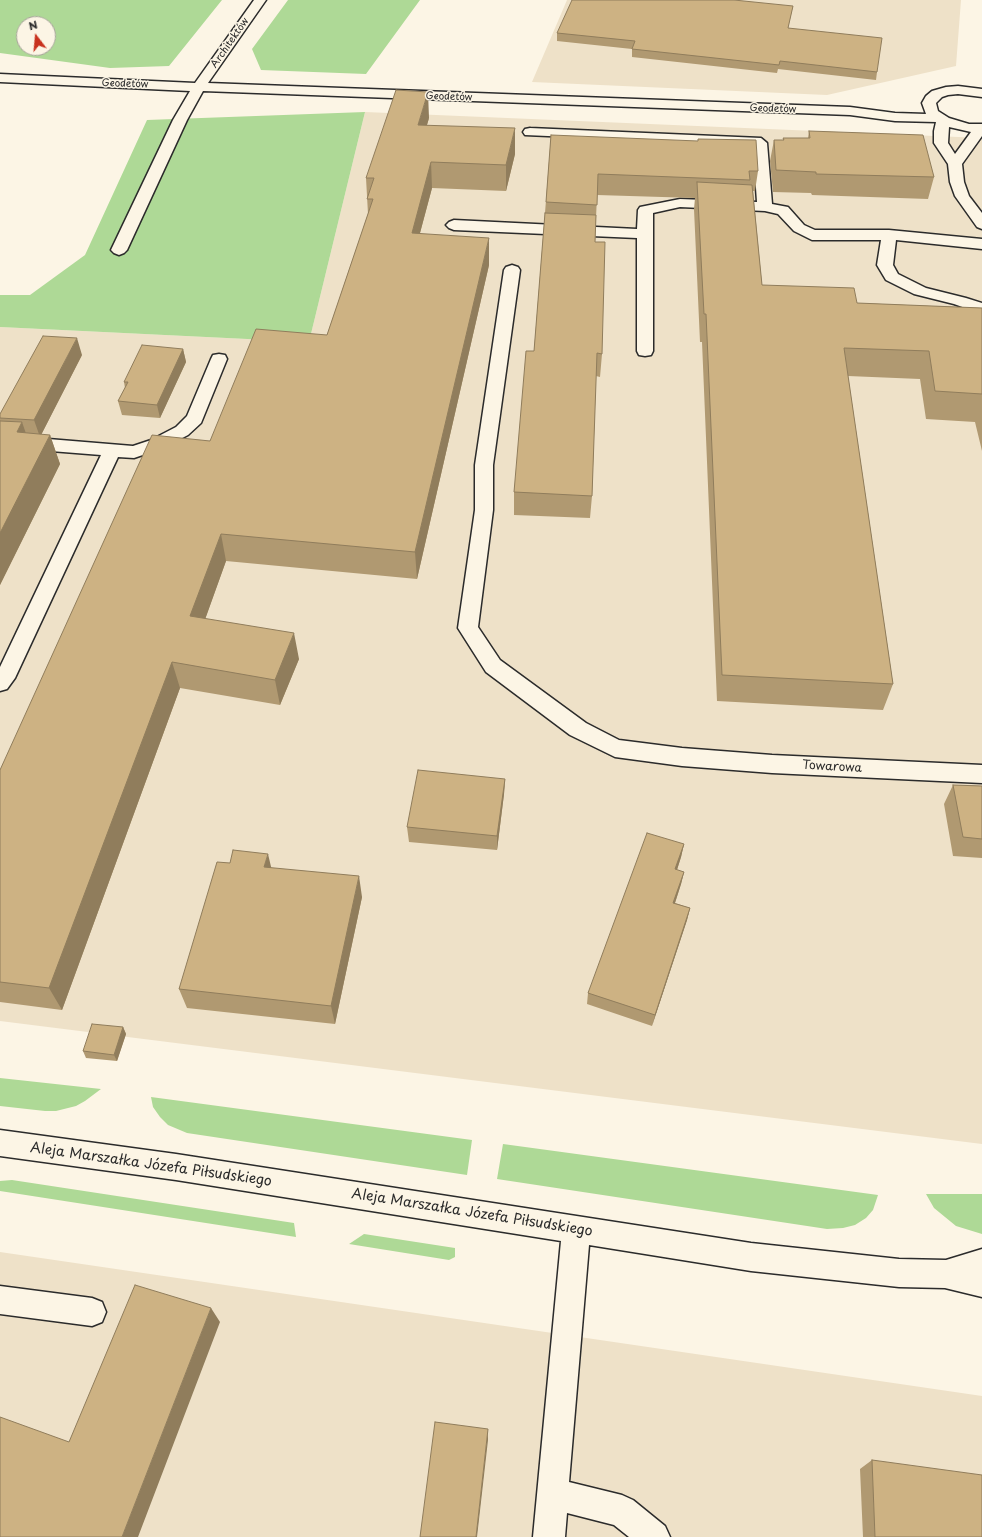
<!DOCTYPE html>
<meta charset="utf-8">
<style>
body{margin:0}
#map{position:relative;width:982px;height:1537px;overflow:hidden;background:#fcf5e5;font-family:"Playpen Sans",sans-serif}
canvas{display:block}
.north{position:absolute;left:16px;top:16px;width:40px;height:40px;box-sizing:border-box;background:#fcf5e5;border:1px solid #a8a49b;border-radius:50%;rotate:344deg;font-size:11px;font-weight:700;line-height:16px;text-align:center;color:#2b2b2b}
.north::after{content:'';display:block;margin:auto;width:14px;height:18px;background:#c8321e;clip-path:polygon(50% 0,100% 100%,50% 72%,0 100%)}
</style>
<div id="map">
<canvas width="982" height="1537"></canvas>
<div class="north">N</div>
</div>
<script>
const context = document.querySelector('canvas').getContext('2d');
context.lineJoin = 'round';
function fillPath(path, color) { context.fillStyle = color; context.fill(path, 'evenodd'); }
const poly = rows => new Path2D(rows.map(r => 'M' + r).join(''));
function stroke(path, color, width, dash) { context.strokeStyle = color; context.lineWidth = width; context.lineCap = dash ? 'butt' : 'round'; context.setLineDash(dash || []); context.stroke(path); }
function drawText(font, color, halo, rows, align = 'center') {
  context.font = font + ' "Playpen Sans",sans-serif'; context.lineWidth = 3; context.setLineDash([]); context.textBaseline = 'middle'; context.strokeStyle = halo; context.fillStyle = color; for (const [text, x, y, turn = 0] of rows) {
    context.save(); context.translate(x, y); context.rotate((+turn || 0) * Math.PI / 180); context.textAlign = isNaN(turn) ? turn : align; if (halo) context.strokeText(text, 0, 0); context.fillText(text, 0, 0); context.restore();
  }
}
const built = poly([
 [567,0,961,0,956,66,827,95,532,82],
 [365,112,982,138,982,1144,0,1021,0,327,309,342],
 [0,1252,982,1396,982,1537,0,1537]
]);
const green = poly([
 [0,0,222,0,169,66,110,68,0,53],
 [24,24,48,24,48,48,24,48],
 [288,0,420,0,366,74,261,70,252,49],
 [365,112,309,342,0,327,0,295,30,295,85,255,147,120],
 [0,1078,101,1089,85,1101,76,1106,56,1111,45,1111,0,1106],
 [151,1097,472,1140,467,1175,187,1133,168,1125,160,1117,153,1107],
 [503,1144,878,1195,873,1210,866,1218,855,1225,843,1228,827,1229,497,1179],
 [12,1180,294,1223,296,1237,0,1191,0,1181],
 [926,1194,982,1194,982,1234,956,1226,934,1208],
 [364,1234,455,1248,455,1257,449,1260,349,1244]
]);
const minor = poly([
 [254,0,266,0,208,83,850,107,895,113,926,114,922,103,926,96,932,91,946,87,958,86,982,89,982,97,958,94,948,95,942,97,936,103,938,111,949,118,969,124,982,124,982,136,962,164,964,182,969,196,982,213,982,229,977,227,955,196,950,182,948,164,934,143,934,131,936,122,895,121,850,115,203,91,187,120,127,250,124,253,119,255,114,253,111,250,173,120,190,91,0,82,0,74,195,83,254,0],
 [949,127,971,132,955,154,948,143,949,127],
 [530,128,761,138,767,143,772,204,788,207,804,225,815,230,889,230,982,239,982,249,896,240,893,265,898,274,926,288,966,298,982,303,982,314,954,304,914,294,886,280,877,265,881,240,812,240,794,231,778,214,765,211,680,207,653,213,653,351,651,355,645,356,639,355,637,351,637,238,454,230,449,228,446,225,449,222,454,220,637,229,638,210,640,207,680,199,757,202,753,145,525,135,523,132,525,129,530,128],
 [512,265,518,267,520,270,493,465,493,510,478,627,500,660,586,723,619,740,682,748,772,755,982,765,982,783,772,773,682,766,615,757,570,735,486,672,458,628,475,510,475,465,504,270,506,267,512,265],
 [219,354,225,355,227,359,201,423,188,435,163,448,134,458,118,457,15,678,7,689,0,691,0,667,101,455,0,447,0,435,133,446,151,440,176,427,187,416,211,359,213,355,219,354],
 [0,1130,176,1154,751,1243,899,1259,946,1260,982,1249,982,1297,945,1288,899,1287,751,1271,589,1245,569,1482,622,1495,633,1500,665,1526,670,1537,629,1537,614,1525,567,1513,565,1537,533,1537,561,1241,176,1180,0,1156,0,1130],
 [0,1286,92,1298,102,1302,106,1312,102,1322,92,1326,0,1314,0,1286]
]);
const wall = poly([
 [793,6,788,28,877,72,876,80,778,69,777,73,632,57,632,49,557,41,557,33],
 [429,118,427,125,515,154,506,191,432,188,420,233,489,265,417,579,226,561,205,619,299,659,280,705,180,688,62,1010,0,1002,0,770,210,441,327,335,368,214,366,178],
 [809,131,934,177,928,199,812,195,811,193,773,192,770,161,774,140,783,140,783,138,808,138],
 [551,135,758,171,755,191,753,191,762,285,857,303,982,308,982,451,975,422,926,419,920,379,848,376,893,684,883,710,717,701,702,342,700,342,694,209,695,198,597,195,595,242,602,354,600,377,596,376,592,496,590,518,514,515,514,492,534,351,545,213],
 [183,349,186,362,160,418,122,415,118,401,125,388,124,382],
 [82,355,41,435,50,435,60,464,0,585,0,414],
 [505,779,504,794,497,850,409,842,407,827],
 [953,785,982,786,982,858,953,856,944,804],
 [684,844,681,857,677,870,684,872,681,884,675,903,690,908,687,920,652,1026,587,1004,588,993],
 [271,868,362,897,335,1024,187,1008,179,989],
 [123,1027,126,1034,117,1061,86,1058,83,1051],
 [872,1460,982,1537,863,1537,860,1469]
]);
const shadedWall = poly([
 [428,92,429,118,419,151,418,125],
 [515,128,515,154,506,191,506,165],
 [431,162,432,188,413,259,412,233],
 [489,238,489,265,417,579,415,552],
 [77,338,82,355,40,437,34,420],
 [183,349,186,362,160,418,157,405],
 [22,422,32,451,17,432],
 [50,435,60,464,0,585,0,533],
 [221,534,226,561,197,642,190,616],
 [294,633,299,659,280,705,275,680],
 [172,662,180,688,62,1010,49,988],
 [505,779,504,794,497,850,497,836],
 [684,844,681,857,673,882,675,869],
 [268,854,273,875,264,867],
 [684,872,681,884,671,915,673,903],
 [359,876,362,897,335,1024,331,1006],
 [690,908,687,920,652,1026,655,1015],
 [123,1027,126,1034,117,1061,114,1055],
 [211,1308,220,1322,138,1537,122,1537],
 [488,1429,488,1440,477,1537,476,1537]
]);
const building = poly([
 [572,0,734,0,793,6,788,28,882,38,877,72,780,61,779,65,632,49,635,41,557,33,572,0],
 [396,90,428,92,418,125,515,128,506,165,431,162,412,233,489,238,415,552,221,534,190,616,294,633,275,680,172,662,49,988,0,982,0,770,152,435,210,441,256,329,327,335,373,199,367,199,374,178,366,178,396,90],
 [809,131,923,135,934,177,816,174,816,172,776,170,774,140,784,140,783,138,810,138,809,131],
 [551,135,698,141,698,139,756,140,758,171,749,171,750,180,598,174,597,205,546,202,551,135],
 [697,182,752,185,762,285,854,288,857,303,982,308,982,394,935,391,929,351,844,348,893,684,722,675,706,314,704,314,697,182],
 [545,213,596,215,595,242,605,242,602,354,597,353,592,496,514,492,526,351,534,351,545,213],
 [43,336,77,338,34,420,0,418,0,414,43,336],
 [142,345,183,349,157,405,118,401,128,382,124,382,142,345],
 [0,421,22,422,17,432,50,435,0,533,0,421],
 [418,770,505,779,497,836,407,827,418,770],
 [953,785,982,786,982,839,963,837,953,785],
 [647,833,684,844,675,869,684,872,673,903,690,908,655,1015,588,993,647,833],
 [233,850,268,854,264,867,359,876,331,1006,179,989,217,862,230,863,233,850],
 [92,1024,123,1027,114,1055,83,1051,92,1024],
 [135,1285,211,1308,122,1537,0,1537,0,1417,69,1442,135,1285],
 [435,1422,488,1429,476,1537,420,1537,435,1422],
 [872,1460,982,1475,982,1537,875,1537,872,1460]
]);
const farStreetnames = [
 ["Architektów",230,43,-55],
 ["Geodetów",125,84,2],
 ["Geodetów",449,97,2],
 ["Geodetów",773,109,2]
];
const streetNames = [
 ["Towarowa",832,767,3]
];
const nearStreetnames = [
 ["Aleja Marszałka Józefa Piłsudskiego",151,1165,8],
 ["Aleja Marszałka Józefa Piłsudskiego",472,1213,9]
];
fillPath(built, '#eee1c8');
fillPath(green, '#aed996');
stroke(minor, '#2b2b2b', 3);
fillPath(minor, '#fcf5e5');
fillPath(wall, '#b09971');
fillPath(shadedWall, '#907d5c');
fillPath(building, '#cdb283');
stroke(building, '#907d5c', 1);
drawText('10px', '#2b2b2b', '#fcf5e5', farStreetnames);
drawText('12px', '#2b2b2b', '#fcf5e5', streetNames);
drawText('14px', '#2b2b2b', '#fcf5e5', nearStreetnames);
</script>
